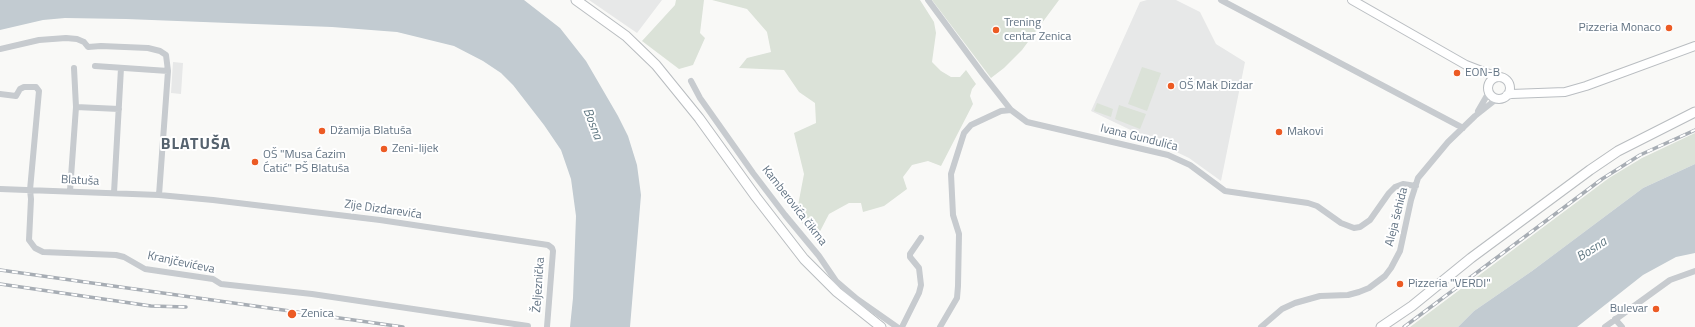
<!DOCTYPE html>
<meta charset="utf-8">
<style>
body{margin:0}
canvas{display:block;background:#f9f9f7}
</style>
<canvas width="1695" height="327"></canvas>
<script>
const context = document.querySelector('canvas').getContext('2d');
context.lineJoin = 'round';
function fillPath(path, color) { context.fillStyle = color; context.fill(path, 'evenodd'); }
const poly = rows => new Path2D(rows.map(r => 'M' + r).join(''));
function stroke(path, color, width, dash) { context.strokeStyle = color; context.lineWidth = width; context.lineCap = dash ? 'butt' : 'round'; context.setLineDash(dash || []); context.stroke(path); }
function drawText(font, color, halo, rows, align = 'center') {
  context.font = font + ' "Titillium Web",sans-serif'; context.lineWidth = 4; context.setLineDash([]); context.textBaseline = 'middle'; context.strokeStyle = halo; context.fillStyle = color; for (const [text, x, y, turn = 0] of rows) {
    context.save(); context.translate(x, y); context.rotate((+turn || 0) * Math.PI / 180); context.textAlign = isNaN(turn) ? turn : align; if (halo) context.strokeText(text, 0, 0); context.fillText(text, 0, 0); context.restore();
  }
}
const built = poly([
 [589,0,662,0,637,33],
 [1147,0,1176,0,1200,12,1216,44,1245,62,1221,181,1189,158,1091,111,1140,2],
 [173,62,183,63,181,94,171,93]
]);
const green = poly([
 [676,0,704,0,700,33,705,38,693,65,679,69,642,41,675,5],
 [712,0,920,0,934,22,936,33,932,62,941,71,951,77,960,77,966,70,976,84,972,89,970,96,973,104,941,166,928,161,912,165,903,177,907,189,884,206,863,212,861,203,849,203,829,214,816,239,796,216,804,174,794,133,816,123,815,103,799,92,784,70,739,68,747,58,771,52,767,32,747,9],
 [932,0,1059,0,1022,50,1004,68,991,78],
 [1142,67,1161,73,1147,111,1128,104],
 [1097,103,1113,109,1111,117,1094,111],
 [1119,105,1146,114,1140,129,1115,119],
 [1695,133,1695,164,1643,188,1532,271,1474,311,1458,327,1410,327,1609,178,1642,158]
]);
const water = poly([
 [0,0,524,0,560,28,586,61,618,116,628,136,637,165,641,195,630,327,570,327,573,298,576,216,571,179,561,150,544,125,513,85,501,73,483,61,454,46,397,32,332,27,126,19,65,18,43,20,0,30],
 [1695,164,1695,253,1676,257,1643,275,1577,327,1458,327,1474,311,1532,271,1643,188]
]);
const minor = poly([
 [928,0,982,73,1011,110,1027,122,1168,155,1190,165,1225,191,1308,203,1317,206,1341,223,1354,228,1360,227,1370,220,1389,193,1395,187,1403,184,1416,186],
 [1221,0,1463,128],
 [0,49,39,40,66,38,77,39,84,42,88,47,101,46,148,48,160,51,166,55,168,71,159,195],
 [95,66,168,71],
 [691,81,700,98,753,173,785,215,819,256,836,281,857,299,897,327],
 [0,94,16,96,20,89,24,87,36,87,39,91,30,190,31,199,29,240,35,248,43,252,116,255,124,257,145,269,213,279,221,284,312,294,528,326],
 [76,107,119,109],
 [1478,111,1489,92],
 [0,189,159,195,213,200,380,220,548,245,552,248,553,251,547,327],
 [70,191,76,107,74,68],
 [114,193,121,68],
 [1615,319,1622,327],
 [902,327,919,293,921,285,919,268,910,257,910,254,921,238],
 [940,327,957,298,958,286,959,234,953,215,951,174,964,133,971,125,1001,111,1011,110],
 [1261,327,1282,309,1295,303,1320,296,1348,295,1359,292,1369,288,1385,276,1391,268,1400,251,1411,200,1418,178,1448,142,1475,116,1494,101,1498,99],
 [1605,327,1670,280,1695,271]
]);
const major = poly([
 [1352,0,1466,65,1497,77],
 '1488 88a11 11 0 1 1 22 0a11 11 0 1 1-22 0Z',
 [1507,95,1511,94,1565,92,1586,86,1695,46]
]);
const highway = poly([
 [576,0,626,36,656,65,699,118,756,197,804,259,837,292,881,327],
 [1381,327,1412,306,1471,258,1590,170,1618,151,1695,112]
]);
const rail = poly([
 [0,270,403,327],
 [0,284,151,306,186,307],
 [1404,327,1602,179,1640,155,1695,130]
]);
const markers = [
 [1669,28,4,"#ec5b24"],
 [996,30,4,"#ec5b24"],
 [1457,73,4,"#ec5b24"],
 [1171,86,4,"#ec5b24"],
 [322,131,4,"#ec5b24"],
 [1279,132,4,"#ec5b24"],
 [384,149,4,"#ec5b24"],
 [255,162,4,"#ec5b24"],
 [1400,284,4,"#ec5b24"],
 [1656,309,4,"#ec5b24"],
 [292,314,5,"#ec5b24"]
];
const poiNames = [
 ["Trening",1004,23],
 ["centar Zenica",1004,37],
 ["Pizzeria Monaco",1661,28,"right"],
 ["EON-B",1465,73],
 ["OŠ Mak Dizdar",1179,86],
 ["Džamija Blatuša",330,131],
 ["Makovi",1287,132],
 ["Zeni-lijek",392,149],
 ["OŠ \"Musa Ćazim",263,155],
 ["Ćatić\" PŠ Blatuša",263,169],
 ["Pizzeria \"VERDI\"",1408,284],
 ["Bulevar",1648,309,"right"],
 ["Zenica",301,314]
];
const streetNames = [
 ["Ivana Gundulića",1139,138,14],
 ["Blatuša",80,181,3],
 ["Kamberovića čikma",794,206,52],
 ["Zije Dizdarevića",383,210,8],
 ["Aleja šehida",1397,217,-76],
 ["Kranjčevićeva",181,263,12],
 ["Željeznička",539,285,-86]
];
const waterNames = [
 ["Bosna",592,124,69],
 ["Bosna",1592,250,-33]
];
const districtNames = [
 ["BLATUŠA",196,145]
];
fillPath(built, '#e7e8e8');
fillPath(green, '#dbe2d8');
fillPath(water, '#c2cbd1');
stroke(major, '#babec2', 10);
stroke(highway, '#b9bdc0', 11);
stroke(minor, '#c7cbcf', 6);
stroke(major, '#fff', 8);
stroke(highway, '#fff', 9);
stroke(rail, '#a7adb4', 3.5);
stroke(rail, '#fff', 2, [6]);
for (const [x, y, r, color] of markers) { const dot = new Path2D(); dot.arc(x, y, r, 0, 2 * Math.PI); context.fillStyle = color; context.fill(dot); stroke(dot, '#fff', 1.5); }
drawText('12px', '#637484', '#fff', poiNames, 'left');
drawText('12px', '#637484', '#fff', streetNames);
drawText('italic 13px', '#637a84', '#fff', waterNames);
context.letterSpacing = '1px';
drawText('bold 16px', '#55626e', '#fff', districtNames);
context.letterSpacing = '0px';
</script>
